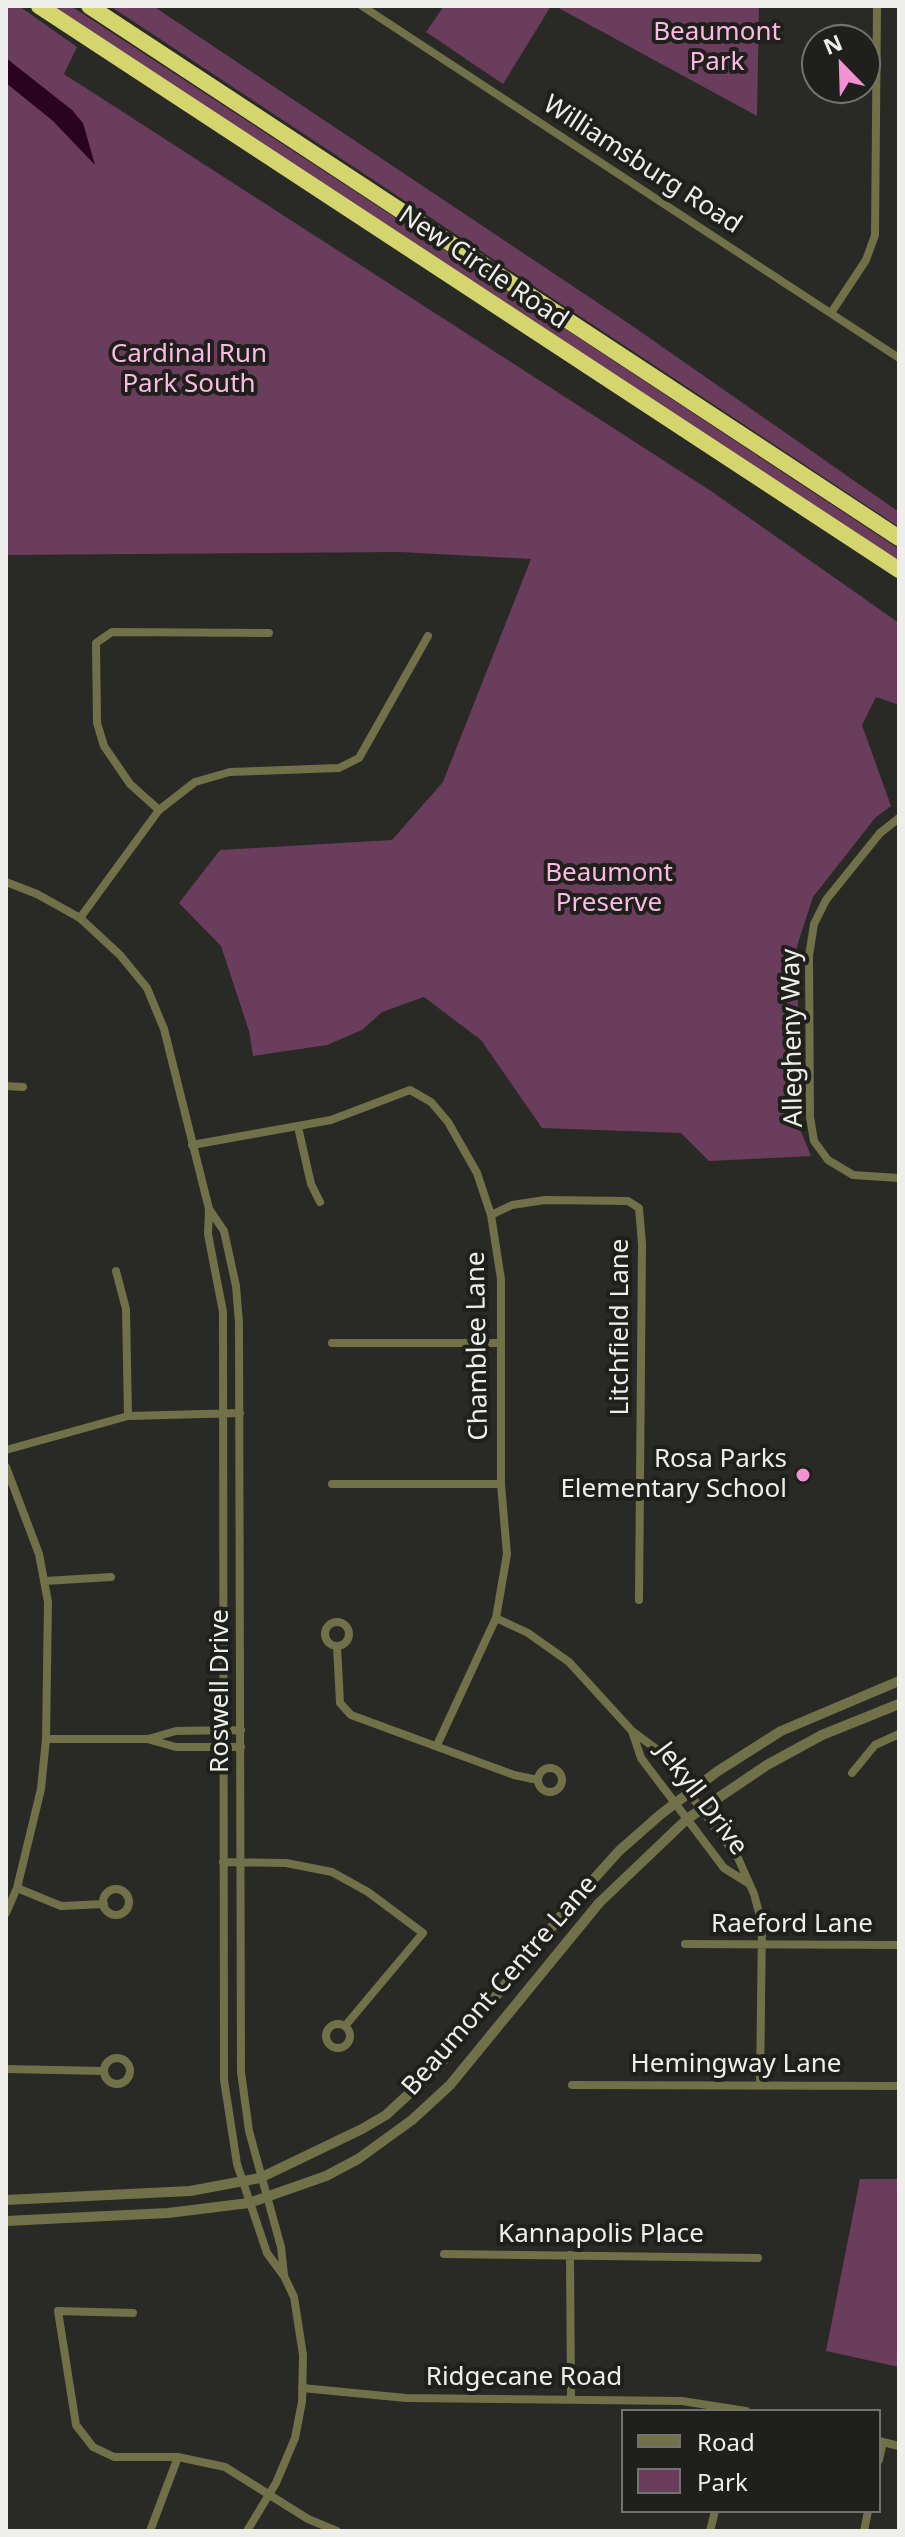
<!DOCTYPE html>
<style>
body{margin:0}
#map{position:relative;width:905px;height:2537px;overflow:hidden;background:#292925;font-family:"Noto Sans",sans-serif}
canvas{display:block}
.frame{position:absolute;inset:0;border:8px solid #eeeeeb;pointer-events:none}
.legend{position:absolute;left:621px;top:2409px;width:260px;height:104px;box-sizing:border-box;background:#1f201b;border:2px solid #72726e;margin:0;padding:10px 14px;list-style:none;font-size:24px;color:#eeeeeb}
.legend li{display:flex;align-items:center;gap:16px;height:40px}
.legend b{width:40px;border:2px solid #72726e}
.north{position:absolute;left:801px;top:24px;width:80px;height:80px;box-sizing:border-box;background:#1f201b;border:2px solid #72726e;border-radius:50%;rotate:337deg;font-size:22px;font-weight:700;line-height:32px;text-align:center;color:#eeeeeb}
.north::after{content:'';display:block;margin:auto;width:28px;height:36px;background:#f391d5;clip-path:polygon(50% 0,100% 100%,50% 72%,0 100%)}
</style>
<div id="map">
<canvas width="905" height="2537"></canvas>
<div class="frame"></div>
<ul class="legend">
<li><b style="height:10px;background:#707149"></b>Road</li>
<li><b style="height:22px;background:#6a3d5c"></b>Park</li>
</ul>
<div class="north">N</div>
</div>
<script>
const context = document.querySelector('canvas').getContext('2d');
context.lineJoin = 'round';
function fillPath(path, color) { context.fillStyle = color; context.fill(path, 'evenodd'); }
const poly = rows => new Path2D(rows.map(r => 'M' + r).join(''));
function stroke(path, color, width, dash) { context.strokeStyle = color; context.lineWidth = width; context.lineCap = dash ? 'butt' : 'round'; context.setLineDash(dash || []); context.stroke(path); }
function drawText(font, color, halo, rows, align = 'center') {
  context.font = font + ' "Noto Sans",sans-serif'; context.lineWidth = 8; context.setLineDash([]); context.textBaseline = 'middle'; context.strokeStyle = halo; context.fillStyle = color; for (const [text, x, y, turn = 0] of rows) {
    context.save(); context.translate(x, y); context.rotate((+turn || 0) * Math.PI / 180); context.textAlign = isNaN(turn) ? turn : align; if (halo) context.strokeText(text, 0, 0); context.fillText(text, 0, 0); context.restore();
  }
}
const green = poly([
 [6,6,19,6,77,47,64,74,711,491,899,623,899,705,876,697,862,725,891,806,875,818,813,897,797,946,800,1129,811,1156,709,1161,681,1133,542,1128,481,1040,424,997,382,1012,362,1030,327,1045,253,1056,249,1031,221,946,179,903,220,850,392,840,443,782,531,559,400,552,6,555],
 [52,6,71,6,529,305,899,549,899,563],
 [110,6,153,6,631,325,899,512,899,527],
 [444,6,551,6,503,84,426,32],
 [555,6,759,6,757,116],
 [860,2179,899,2179,899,2367,826,2351]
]);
const water = poly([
 [6,58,72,110,83,123,95,165,53,121,6,83]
]);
const minor = poly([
 [362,6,899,358],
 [831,313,866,260,875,235,877,6],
 [159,810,130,784,104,746,97,723,96,643,112,632,269,633],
 [899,818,880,833,826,900,814,924,809,956,810,1117,814,1141,828,1160,853,1175,899,1178],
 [6,882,37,894,80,918,120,955,147,988,164,1029,209,1209,208,1234,223,1312,224,2080,237,2164,267,2253,284,2276,294,2297,303,2355,302,2402,295,2438,276,2483,247,2531],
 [80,918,159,810,195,782,230,772,339,768,359,758,428,636],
 [6,1086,23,1087],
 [298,1127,311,1184,320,1202],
 [192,1145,331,1120,410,1090,431,1102,448,1122,477,1173,491,1215,501,1279,501,1484,507,1554,496,1618,437,1745],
 [209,1209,224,1231,236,1286,239,1323,241,2072,249,2131,281,2247,284,2275],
 [491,1215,512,1205,545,1200,628,1201,639,1208,642,1244,639,1600],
 [116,1271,126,1309,128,1416],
 [332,1343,500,1343],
 [6,1450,128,1416,240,1413],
 [6,1467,39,1554,48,1602,46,1739,41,1789,17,1888,6,1913],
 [332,1484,501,1484],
 [45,1581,111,1577],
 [496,1618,528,1633,569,1662,632,1731,655,1748,738,1858,754,1894,762,1924,760,2084],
 '325 1634a12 12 0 1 1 24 0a12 12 0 1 1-24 0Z',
 [337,1646,340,1703,351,1715,514,1775,538,1780],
 [632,1731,641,1758,724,1868,748,1883],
 [46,1739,147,1739,176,1747,241,1747],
 [148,1739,176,1731,241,1730],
 '538 1780a12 12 0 1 1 24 0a12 12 0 1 1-24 0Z',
 [852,1773,875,1745,899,1734],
 [223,1862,286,1863,332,1872,368,1892,423,1933,345,2026],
 [17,1888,61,1906,104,1904],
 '103 1902a13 13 0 1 1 26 0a13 13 0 1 1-26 0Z',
 [685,1944,899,1945],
 '326 2036a12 12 0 1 1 24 0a12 12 0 1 1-24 0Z',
 '104 2071a13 13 0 1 1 26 0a13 13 0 1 1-26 0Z',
 [6,2069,104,2071],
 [572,2085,899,2086],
 [444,2254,758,2258],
 [570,2255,571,2398],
 [133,2313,58,2311,76,2425,93,2447,114,2457,178,2457,225,2467,308,2519,337,2531],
 [302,2388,406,2398,682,2401,746,2411],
 [879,2441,899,2446],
 [879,2460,883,2442],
 [150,2531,178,2457],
 [710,2531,715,2511],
 [864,2531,868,2511]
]);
const tertiary = poly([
 [6,2200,190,2191,260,2178,362,2129,386,2115,438,2067,565,1911,619,1851,661,1814,718,1771,781,1731,899,1681],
 [6,2221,168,2213,249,2203,326,2176,358,2159,412,2120,450,2085,599,1903,687,1819,767,1765,822,1735,899,1704]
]);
const motorway = poly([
 [39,6,899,570],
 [89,6,899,538]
]);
const markers = [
 [803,1475,8,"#f391d5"]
];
const parkNames = [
 ["Beaumont",717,33],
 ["Park",717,63],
 ["Cardinal Run",189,355],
 ["Park South",189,385],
 ["Beaumont",609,874],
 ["Preserve",609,904]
];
const streetNames = [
 ["Williamsburg Road",642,165,33],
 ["New Circle Road",483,268,34],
 ["Allegheny Way",793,1038,-91],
 ["Litchfield Lane",621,1327,-90],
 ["Chamblee Lane",478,1346,-91],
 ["Roswell Drive",221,1691,-90],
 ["Jekyll Drive",701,1799,53],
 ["Raeford Lane",792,1925],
 ["Beaumont Centre Lane",500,1986,-49],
 ["Hemingway Lane",736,2065],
 ["Kannapolis Place",601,2235],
 ["Ridgecane Road",524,2378]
];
const poiNames = [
 ["Rosa Parks",787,1460],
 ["Elementary School",787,1490]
];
fillPath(green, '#6a3d5c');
fillPath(water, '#2a0320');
stroke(minor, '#707149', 8);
stroke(tertiary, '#707149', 10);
stroke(motorway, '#d4d56d', 16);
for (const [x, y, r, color] of markers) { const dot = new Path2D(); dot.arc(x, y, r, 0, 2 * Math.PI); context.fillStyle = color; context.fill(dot); stroke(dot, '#1f201b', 3); }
drawText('26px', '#fbb9e4', '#1f201b', parkNames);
drawText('26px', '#eeeeeb', '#1f201b', streetNames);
drawText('26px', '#eeeeeb', '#1f201b', poiNames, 'right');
</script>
